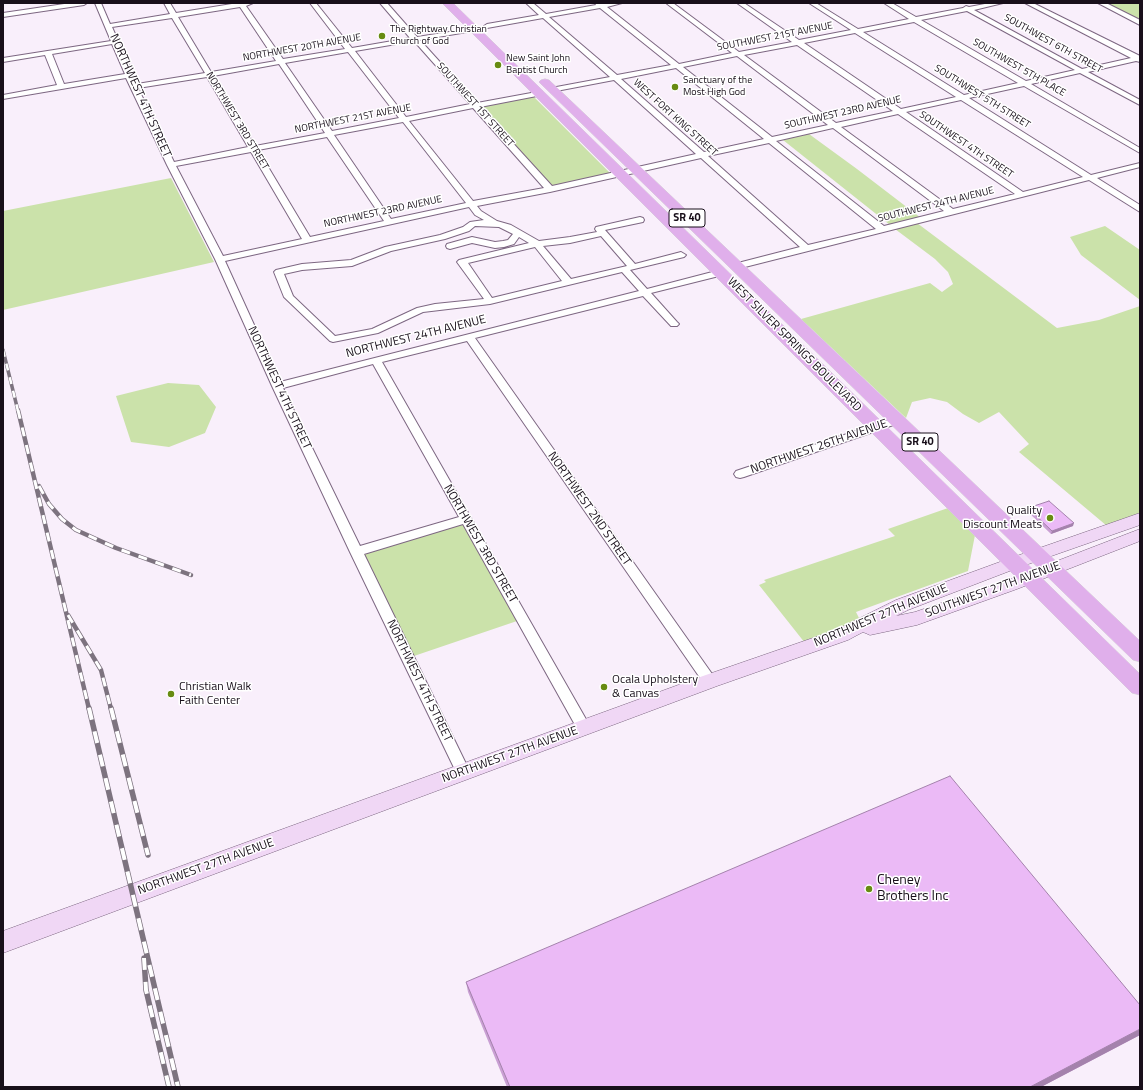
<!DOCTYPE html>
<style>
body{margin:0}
#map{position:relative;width:1143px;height:1090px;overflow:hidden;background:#f9effb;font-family:"Titillium Web",sans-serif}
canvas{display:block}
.frame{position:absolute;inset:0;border:4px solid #180f1a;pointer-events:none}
</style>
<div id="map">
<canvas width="1143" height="1090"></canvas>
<div class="frame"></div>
</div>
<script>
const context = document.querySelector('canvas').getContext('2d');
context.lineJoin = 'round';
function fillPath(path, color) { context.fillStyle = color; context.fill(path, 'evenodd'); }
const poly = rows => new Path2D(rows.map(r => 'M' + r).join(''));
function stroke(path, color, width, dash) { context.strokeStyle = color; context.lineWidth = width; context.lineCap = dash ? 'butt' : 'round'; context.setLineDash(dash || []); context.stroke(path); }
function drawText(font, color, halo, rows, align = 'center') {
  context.font = font + ' "Titillium Web",sans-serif'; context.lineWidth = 3; context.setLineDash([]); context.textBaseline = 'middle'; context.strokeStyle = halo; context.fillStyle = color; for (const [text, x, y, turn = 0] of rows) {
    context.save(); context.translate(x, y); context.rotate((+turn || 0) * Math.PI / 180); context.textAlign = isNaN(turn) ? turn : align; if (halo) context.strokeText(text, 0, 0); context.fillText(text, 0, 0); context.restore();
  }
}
const green = poly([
 [1106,3,1140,3,1140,20],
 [533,96,611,174,553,188,480,106],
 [809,134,857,169,921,218,890,225,783,140],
 [171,178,214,262,3,310,3,211],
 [917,223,1057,328,1099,320,1140,306,1140,513,1107,526,1019,452,1029,444,999,412,979,423,963,414,947,402,930,398,912,402,906,418,801,319,930,283,942,292,953,284,948,272,935,259,895,229],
 [1105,226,1140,250,1140,300,1081,255,1070,237],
 [168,383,199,385,216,407,205,433,169,447,131,442,116,396],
 [948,508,975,535,968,571,856,612,860,620,805,643,759,585,766,582,764,580,895,536,888,529],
 [463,524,517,621,414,656,363,553]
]);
const street = poly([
 [71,3,87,3,84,5,3,17,3,13,71,3],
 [95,3,101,3,110,24,170,14,164,3,170,3,176,13,238,3,253,3,246,6,283,59,345,49,310,3,316,3,352,48,410,38,380,3,387,3,417,37,475,28,476,29,473,31,420,40,477,103,542,91,542,95,480,107,552,186,696,154,614,80,551,92,551,88,610,77,543,18,487,28,484,26,487,24,539,15,526,3,533,3,546,14,596,5,595,3,622,3,607,7,679,64,732,53,666,3,673,3,739,52,792,42,737,3,744,3,799,40,851,30,809,3,816,3,858,29,909,19,884,3,892,3,916,17,963,8,966,6,969,7,990,3,1003,3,974,10,1082,69,1131,58,1025,3,1033,3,1140,56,1140,62,1136,61,1088,72,1140,100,1140,105,1080,73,1031,84,1140,148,1140,153,1024,86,969,98,1091,175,1140,163,1140,167,1097,178,1140,205,1140,212,1089,180,737,269,734,268,732,266,734,264,800,247,701,158,550,192,477,206,481,211,497,221,511,225,539,241,570,237,597,232,595,229,596,227,640,217,643,218,644,220,643,222,605,230,635,264,681,252,686,255,684,257,630,270,647,289,720,270,725,273,723,275,651,293,677,322,679,324,677,326,671,326,643,296,475,338,717,681,715,685,710,686,705,685,467,341,382,362,591,728,589,732,584,734,579,732,463,524,364,554,470,772,468,776,463,778,458,776,350,552,272,386,215,259,167,165,126,78,3,99,3,95,57,85,45,55,3,62,3,58,111,41,95,3],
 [240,7,276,61,211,72,178,17,240,7],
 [600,8,671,65,617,75,549,17,600,8],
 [967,11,1075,70,1026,81,921,20,967,11],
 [172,18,205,73,137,84,112,27,172,18],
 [914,22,1018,83,964,95,863,32,914,22],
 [855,33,956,97,901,109,804,43,855,33],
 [414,41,470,104,406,117,355,51,414,41],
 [112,44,125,74,64,84,52,54,112,44],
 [797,45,893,111,836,123,744,55,797,45],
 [348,52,399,118,332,131,285,63,348,52],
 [737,56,828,125,772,137,683,67,737,56],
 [279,64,325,133,255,146,213,76,279,64],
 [676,68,764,139,704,152,621,79,676,68],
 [207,77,248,147,174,162,138,88,207,77],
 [961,100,1083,177,1023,192,906,112,961,100],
 [473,108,544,188,473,201,409,121,473,108],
 [898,114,1015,194,953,209,841,127,898,114],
 [403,122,466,203,391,219,334,135,403,122],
 [833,128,944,211,884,226,776,141,833,128],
 [327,137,384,221,310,237,258,150,327,137],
 [769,143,876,229,808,245,708,156,769,143],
 [251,152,302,239,223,256,176,166,251,152],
 [469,207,475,215,484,220,470,222,463,227,440,235,385,247,351,260,302,264,276,270,274,272,284,297,330,341,333,342,378,333,423,312,490,304,622,272,639,291,280,382,225,261,469,207],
 [475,226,499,227,513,234,508,240,503,241,495,242,472,237,447,244,446,246,447,248,450,249,472,243,495,248,504,247,514,244,519,237,529,243,459,260,457,262,484,299,435,304,417,308,372,329,335,336,293,296,284,274,302,270,352,266,391,251,445,239,469,231,475,226],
 [601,236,627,266,571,279,543,246,570,243,601,236],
 [535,247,562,281,492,298,468,263,535,247],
 [373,364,459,517,360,546,283,388,373,364],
 [1098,3,1106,3,1140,20,1140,25,1098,3],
 [898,417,902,418,903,420,902,422,744,477,740,478,736,477,734,474,736,471,898,417]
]);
const secondary = poly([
 [1140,513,1140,525,1020,567,908,610,896,616,915,612,1005,581,1140,529,1140,541,1017,589,917,625,870,635,863,632,848,640,717,686,3,953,3,931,703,676,836,630,896,600,1008,559,1140,513]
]);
const primary = poly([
 [442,3,453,3,1140,674,1140,695,1132,693,442,3],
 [545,79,549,80,1140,641,1140,662,1133,660,541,84,539,82,541,80,545,79]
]);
const railFar2 = poly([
 [3,350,18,411]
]);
const railFar1 = poly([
 [18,410,89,709],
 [39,486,49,504,62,519,76,530,116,548,191,575],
 [68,615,101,670,111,709]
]);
const rail = poly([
 [89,708,178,1087],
 [111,708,148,855],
 [144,958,146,990,169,1087]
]);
const wall = poly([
 [1028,508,1073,526,1051,534,1027,511],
 [466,982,1140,1035,1041,1087,507,1087,468,992]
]);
const shadedWall = poly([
 [1074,523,1073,526,1051,534,1052,531],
 [1140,1029,1140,1035,1041,1087,1030,1087]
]);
const building = poly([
 [1049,501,1074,523,1052,531,1028,508,1049,501],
 [950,776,1140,1005,1140,1029,1030,1087,510,1087,466,982,950,776]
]);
const markers = [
 [382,36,4,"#678b11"],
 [498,65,4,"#678b11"],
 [675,87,4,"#678b11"],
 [1050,518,4,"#678b11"],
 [604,687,4,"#678b11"],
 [171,694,4,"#678b11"],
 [869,889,4,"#678b11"]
];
const farPoinames = [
 ["The Rightway Christian",390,30],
 ["Church of God",390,42],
 ["New Saint John",506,59],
 ["Baptist Church",506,71],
 ["Sanctuary of the",683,81],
 ["Most High God",683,93]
];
const farStreetnames = [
 ["SOUTHWEST 21ST AVENUE",775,37,-11],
 ["SOUTHWEST 6TH STREET",1053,44,29],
 ["NORTHWEST 20TH AVENUE",302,48,-10],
 ["SOUTHWEST 5TH PLACE",1019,68,30],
 ["SOUTHWEST 5TH STREET",982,97,32],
 ["SOUTHWEST 1ST STREET",475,105,48],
 ["SOUTHWEST 23RD AVENUE",843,113,-13],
 ["WEST FORT KING STREET",675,118,42],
 ["NORTHWEST 21ST AVENUE",353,119,-11],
 ["NORTHWEST 3RD STREET",237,121,59],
 ["SOUTHWEST 4TH STREET",966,145,34],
 ["SOUTHWEST 24TH AVENUE",936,205,-14],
 ["NORTHWEST 23RD AVENUE",383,212,-12]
];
const shields = [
 [687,218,36],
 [920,442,36]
];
const shieldNames = [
 ["SR 40",687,218],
 ["SR 40",920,442]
];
const streetNames = [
 ["NORTHWEST 4TH STREET",140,96,66],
 ["NORTHWEST 24TH AVENUE",416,337,-14],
 ["WEST SILVER SPRINGS BOULEVARD",794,345,45],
 ["NORTHWEST 4TH STREET",279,388,65],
 ["NORTHWEST 26TH AVENUE",819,447,-19],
 ["NORTHWEST 2ND STREET",589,509,55],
 ["NORTHWEST 3RD STREET",480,544,60],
 ["SOUTHWEST 27TH AVENUE",993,590,-20],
 ["NORTHWEST 27TH AVENUE",881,616,-23],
 ["NORTHWEST 4TH STREET",419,681,64],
 ["NORTHWEST 27TH AVENUE",510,755,-20],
 ["NORTHWEST 27TH AVENUE",206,867,-20]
];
const poiNames = [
 ["Quality",1042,511,"right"],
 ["Discount Meats",1042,525,"right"],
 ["Ocala Upholstery",612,680],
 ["& Canvas",612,694],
 ["Christian Walk",179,687],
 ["Faith Center",179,701]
];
const nearPoinames = [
 ["Cheney",877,881],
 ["Brothers Inc",877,897]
];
fillPath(green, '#cbe2aa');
stroke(street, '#7d6782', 2);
stroke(secondary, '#7d6782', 1);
stroke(primary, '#d5d4d6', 1);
fillPath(street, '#fff');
fillPath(secondary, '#f0d7f5');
fillPath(primary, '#e0afeb');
stroke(railFar2, '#7d737f', 3.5);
stroke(railFar1, '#7d737f', 4.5);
stroke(rail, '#7d737f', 5.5);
stroke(railFar2, '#fff', 2.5, [7]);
stroke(railFar1, '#fff', 3, [9]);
stroke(rail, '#fff', 4, [12]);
fillPath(wall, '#caa0d4');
fillPath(shadedWall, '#a482ac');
fillPath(building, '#ebbaf6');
stroke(building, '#a482ac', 1);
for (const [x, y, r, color] of markers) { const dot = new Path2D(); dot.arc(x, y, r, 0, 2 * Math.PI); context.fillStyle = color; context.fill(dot); stroke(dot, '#fff', 1.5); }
drawText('10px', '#180f1a', '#fff', farPoinames, 'left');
drawText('10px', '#180f1a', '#fff', farStreetnames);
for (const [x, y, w] of shields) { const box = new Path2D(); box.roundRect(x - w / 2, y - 9, w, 18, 3); context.fillStyle = '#fff'; context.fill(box); stroke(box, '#180f1a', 1); }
drawText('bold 11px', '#180f1a', null, shieldNames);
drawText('12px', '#180f1a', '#fff', streetNames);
drawText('12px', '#180f1a', '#fff', poiNames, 'left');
drawText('14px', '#180f1a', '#fff', nearPoinames, 'left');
</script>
